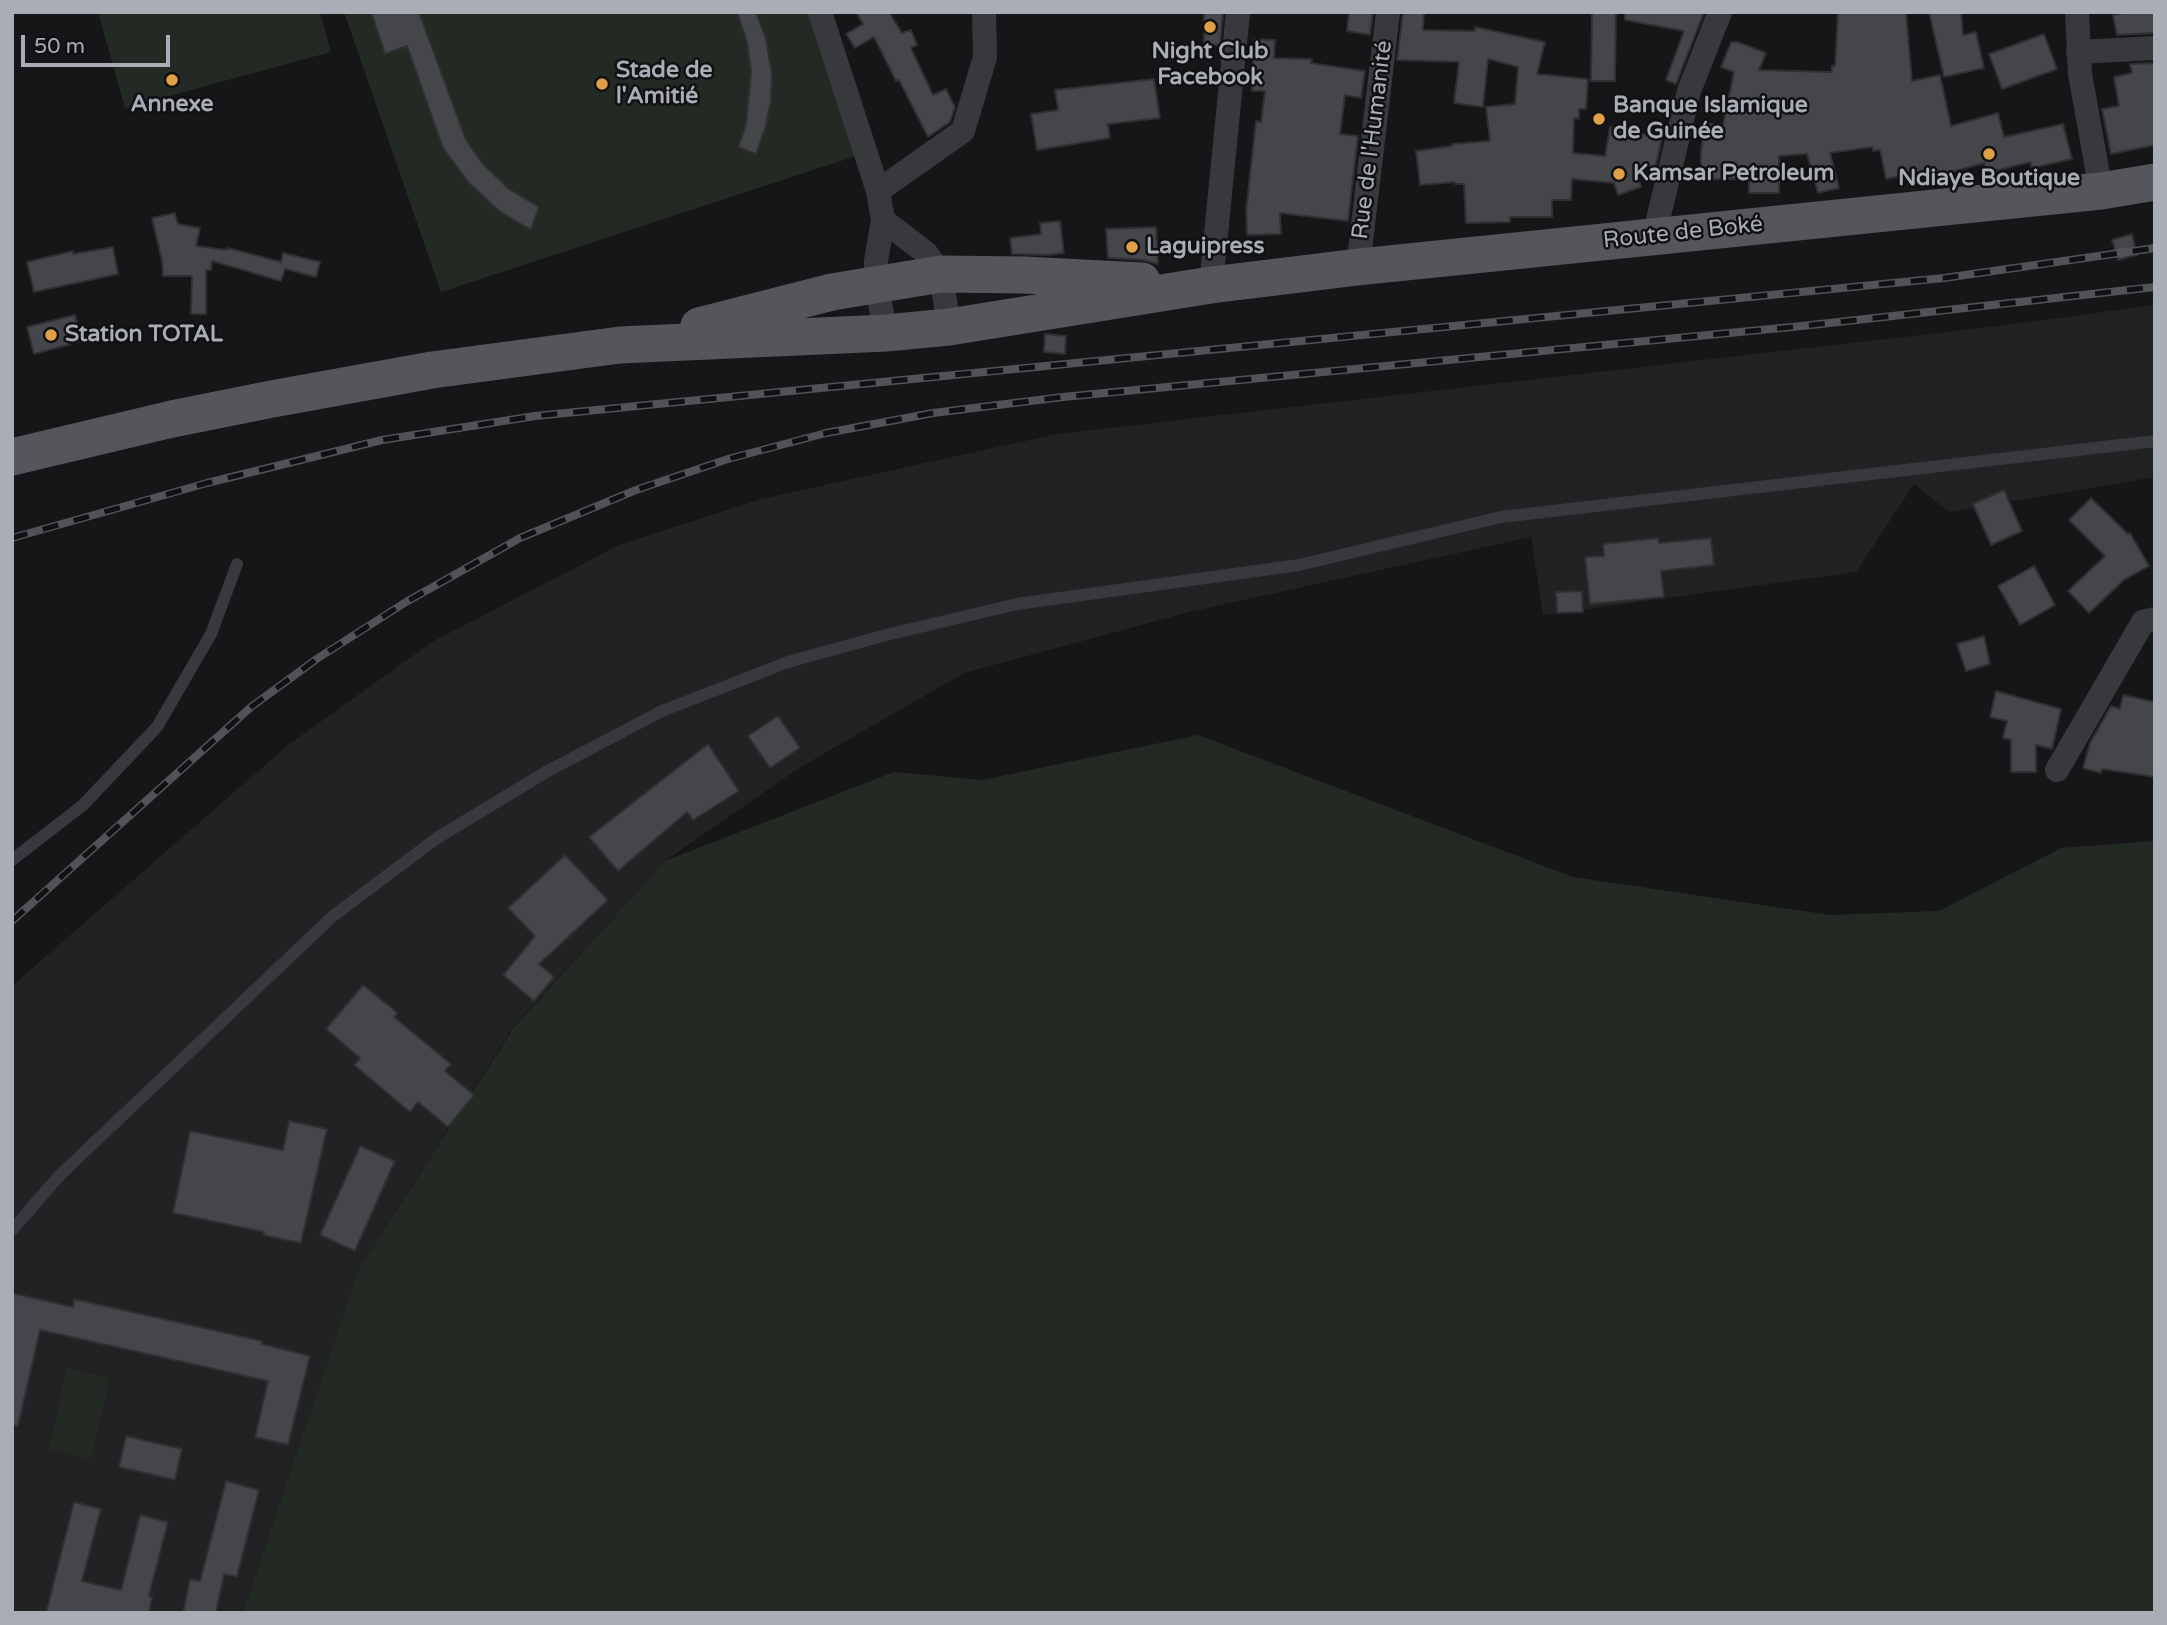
<!DOCTYPE html>
<meta charset="utf-8">
<style>
body{margin:0}
#map{position:relative;width:2167px;height:1625px;overflow:hidden;background:#161618;font-family:"Varela Round",sans-serif}
canvas{display:block}
.frame{position:absolute;inset:0;border:14px solid #a9aeb6;pointer-events:none}
.scale{position:absolute;left:21px;top:35px;width:149px;height:32px;box-sizing:border-box;border:4px solid #a9aeb6;border-top:0;padding-left:9px;font-size:21px;line-height:24px;white-space:nowrap;color:#a9aeb6;-webkit-text-stroke:5px #111113;paint-order:stroke}
</style>
<div id="map">
<canvas width="2167" height="1625"></canvas>
<div class="frame"></div>
<div class="scale">50 m</div>
</div>
<script>
const context = document.querySelector('canvas').getContext('2d');
context.lineJoin = 'round';
function fillPath(path, color) { context.fillStyle = color; context.fill(path, 'evenodd'); }
const poly = rows => new Path2D(rows.map(r => 'M' + r).join(''));
function stroke(path, color, width, dash) { context.strokeStyle = color; context.lineWidth = width; context.lineCap = dash ? 'butt' : 'round'; context.setLineDash(dash || []); context.stroke(path); }
function drawText(font, color, halo, rows, align = 'center') {
  context.font = font + ' "Varela Round",sans-serif'; context.lineWidth = 5; context.setLineDash([]); context.textBaseline = 'middle'; context.strokeStyle = halo; context.fillStyle = color; for (const [text, x, y, turn = 0] of rows) {
    context.save(); context.translate(x, y); context.rotate((+turn || 0) * Math.PI / 180); context.textAlign = isNaN(turn) ? turn : align; if (halo) context.strokeText(text, 0, 0); context.fillText(text, 0, 0); context.restore();
  }
}
const built = poly([
 [2155,305,2155,477,1949,512,1914,484,1856,572,1543,615,1531,537,1193,611,964,673,799,768,665,861,513,1027,358,1270,243,1613,12,1613,12,986,288,745,432,642,619,545,761,499,1057,434,1999,326]
]);
const green = poly([
 [98,12,320,12,331,52,125,108],
 [344,12,812,12,859,155,441,292],
 [1198,735,1573,877,1830,915,1939,911,2061,848,2155,841,2155,1613,243,1613,358,1270,514,1027,665,861,894,772,982,780],
 [67,1368,110,1378,91,1459,49,1449]
]);
const building = poly([
 [371,12,419,12,466,140,483,164,509,189,539,207,531,230,499,211,468,182,443,148,407,46,385,54,371,12],
 [737,12,756,12,766,39,772,74,771,101,765,129,756,154,738,147,746,125,751,72,747,42,737,12],
 [856,12,889,12,902,33,911,30,917,45,911,48,933,95,946,89,955,107,950,122,928,137,899,80,896,81,874,37,855,48,846,34,863,24,856,12],
 [1204,12,1223,12,1220,45,1204,45,1204,12],
 [1349,12,1373,12,1370,35,1347,31,1349,12],
 [1403,12,1424,12,1423,30,1475,31,1475,27,1545,42,1537,74,1588,79,1586,109,1579,109,1579,119,1574,118,1573,153,1605,156,1610,127,1662,138,1655,169,1634,165,1641,187,1618,195,1614,183,1572,179,1571,200,1552,200,1552,217,1510,217,1510,222,1466,223,1464,184,1455,184,1455,182,1420,185,1416,151,1452,146,1452,144,1490,141,1486,107,1515,104,1518,67,1488,59,1483,107,1454,103,1459,62,1397,60,1403,12],
 [1592,12,1616,12,1615,81,1591,81,1592,12],
 [1625,12,1704,12,1676,84,1666,80,1684,31,1625,20,1625,12],
 [1838,12,1906,12,1912,81,1940,75,1951,126,1998,113,2004,137,2063,124,2072,159,2032,168,2030,162,1987,173,1984,163,1934,177,1932,170,1886,179,1880,150,1873,151,1872,147,1830,153,1839,188,1818,193,1807,154,1779,156,1779,193,1749,193,1749,179,1701,179,1701,153,1704,123,1723,125,1734,72,1721,67,1731,42,1738,42,1766,53,1759,70,1832,72,1832,66,1835,66,1838,12],
 [1929,12,1961,12,1963,35,1976,32,1984,68,1944,77,1929,12],
 [2130,12,2155,12,2155,33,2117,35,2113,15,2130,12],
 [2044,34,2057,69,2002,89,1989,54,2044,34],
 [1254,39,1275,40,1274,58,1312,59,1311,63,1365,71,1361,98,1345,95,1340,134,1358,136,1348,221,1280,213,1281,234,1247,235,1246,211,1256,121,1261,122,1265,91,1252,91,1254,39],
 [2155,63,2155,145,2111,154,2102,109,2119,106,2114,77,2132,73,2130,64,2155,63],
 [1154,79,1160,118,1108,124,1110,138,1037,150,1031,114,1058,110,1055,90,1154,79],
 [175,213,178,224,200,228,196,246,227,250,228,248,281,262,283,253,320,262,316,277,285,269,281,281,212,261,211,270,206,270,206,314,191,314,192,276,163,276,162,261,152,218,175,213],
 [1060,221,1064,253,1048,255,1012,254,1010,238,1041,234,1040,223,1060,221],
 [1156,227,1158,264,1143,260,1108,258,1106,229,1156,227],
 [2132,234,2137,255,2118,260,2112,240,2132,234],
 [113,247,118,274,34,292,27,262,73,251,73,254,113,247],
 [75,315,82,341,34,354,27,327,75,315],
 [1045,334,1066,336,1065,354,1044,352,1045,334],
 [2004,490,2022,531,1991,545,1973,504,2004,490],
 [2091,498,2128,534,2130,533,2149,566,2124,580,2089,613,2068,591,2105,556,2069,520,2091,498],
 [1658,538,1659,543,1711,538,1714,565,1661,571,1664,597,1590,604,1585,557,1604,556,1603,544,1658,538],
 [2034,566,2055,605,2020,625,1998,586,2034,566],
 [1582,591,1583,612,1557,613,1556,592,1582,591],
 [1984,636,1990,664,1966,671,1957,644,1984,636],
 [1996,691,2061,709,2052,749,2036,745,2036,772,2011,772,2011,740,2003,738,2007,721,1990,717,1996,691],
 [2123,695,2155,702,2155,777,2102,769,2101,773,2083,768,2090,743,2111,706,2120,709,2123,695],
 [778,716,800,748,770,768,748,736,778,716],
 [708,744,739,791,693,820,687,812,618,871,589,837,708,744],
 [565,855,608,900,539,964,554,977,534,1001,503,975,535,936,508,908,565,855],
 [363,985,398,1013,394,1017,451,1064,445,1071,474,1095,448,1127,418,1102,410,1112,354,1065,360,1058,326,1029,363,985],
 [289,1121,327,1129,301,1243,263,1235,264,1232,173,1213,190,1131,283,1150,289,1121],
 [360,1146,395,1161,355,1251,320,1235,360,1146],
 [12,1293,73,1307,74,1299,262,1341,262,1344,310,1356,288,1445,255,1437,268,1381,40,1330,18,1426,12,1425,12,1293],
 [126,1436,182,1449,175,1480,119,1467,126,1436],
 [226,1481,259,1490,237,1577,224,1574,216,1613,183,1613,190,1579,200,1581,226,1481],
 [74,1502,101,1509,82,1581,121,1590,140,1515,168,1522,149,1596,152,1597,149,1613,46,1613,74,1502]
]);
const service = poly([
 [12,860,83,805,157,727,211,634,237,564],
 [12,1230,60,1175,333,916,437,838,546,772,662,711,788,662,886,635,1017,604,1299,565,1501,517,2155,441]
]);
const minor = poly([
 [820,12,878,191,883,220,876,261,876,284,886,333],
 [2077,12,2080,74,2101,191],
 [2078,52,2155,48],
 [878,191,963,131,985,57,984,12],
 [883,220,926,253,941,274,949,327],
 [1654,236,1689,91,1720,12],
 [1358,267,1388,12],
 [1211,285,1238,12],
 [2057,770,2143,622,2155,619]
]);
const primary = poly([
 [699,326,832,292,941,274,1024,275,1142,281],
 [12,457,172,419,272,399,432,370,620,345,886,333,949,327,1211,285,1358,267,2101,191,2155,182]
]);
const rail = poly([
 [12,538,207,483,382,440,535,416,1944,278,2155,248],
 [12,921,251,707,318,658,406,602,520,538,636,490,728,459,826,433,933,413,1063,397,1802,326,2155,287]
]);
const markers = [
 [1210,27,7,"#e0a146"],
 [172,80,7,"#e0a146"],
 [602,84,7,"#e0a146"],
 [1599,119,7,"#e0a146"],
 [1989,154,7,"#e0a146"],
 [1619,174,7,"#e0a146"],
 [1132,247,7,"#e0a146"],
 [51,335,7,"#e0a146"]
];
const poiNames = [
 ["Night Club",1210,52,"center"],
 ["Facebook",1210,78,"center"],
 ["Stade de",616,71],
 ["l'Amitié",616,97],
 ["Annexe",172,105,"center"],
 ["Banque Islamique",1613,106],
 ["de Guinée",1613,132],
 ["Kamsar Petroleum",1633,174],
 ["Ndiaye Boutique",1989,179,"center"],
 ["Laguipress",1146,247],
 ["Station TOTAL",65,335]
];
const streetNames = [
 ["Rue de l'Humanité",1373,140,-83],
 ["Route de Boké",1683,233,-6]
];
fillPath(built, '#222225');
fillPath(green, '#232a23');
fillPath(building, '#45464a');
stroke(building, '#303033', 2);
stroke(service, '#37393c', 12);
stroke(minor, '#37393c', 24);
stroke(primary, '#54565b', 37);
stroke(rail, '#515357', 8);
stroke(rail, '#111113', 5, [16]);
for (const [x, y, r, color] of markers) { const dot = new Path2D(); dot.arc(x, y, r, 0, 2 * Math.PI); context.fillStyle = color; context.fill(dot); stroke(dot, '#111113', 2.5); }
drawText('bold 23px', '#a9aeb6', '#111113', poiNames, 'left');
drawText('23px', '#a9aeb6', '#111113', streetNames);
</script>
